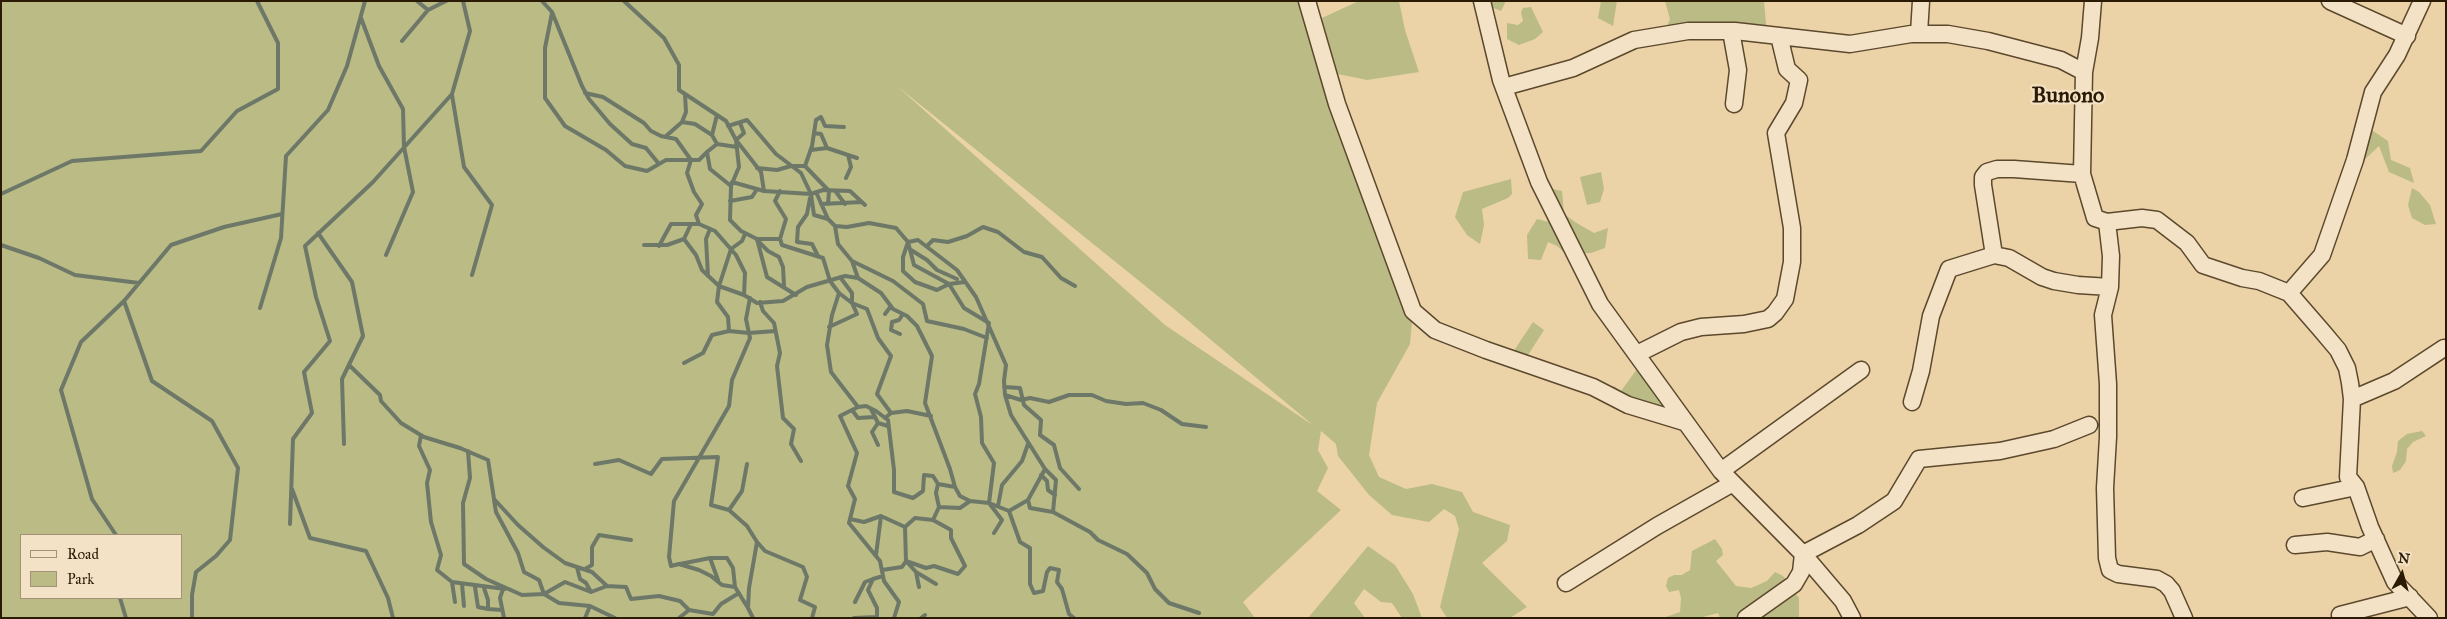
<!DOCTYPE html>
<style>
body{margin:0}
#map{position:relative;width:2447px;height:619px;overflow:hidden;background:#ecd3a7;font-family:"IM FELL Great Primer",serif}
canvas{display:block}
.frame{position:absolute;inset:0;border:2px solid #2b1a04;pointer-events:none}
.legend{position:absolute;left:20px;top:534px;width:162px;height:65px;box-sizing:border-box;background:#f3e2c6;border:1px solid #a39278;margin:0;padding:6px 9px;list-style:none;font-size:15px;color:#2b1a04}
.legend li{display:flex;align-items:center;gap:10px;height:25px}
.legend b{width:25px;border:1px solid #a39278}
.north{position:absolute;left:2377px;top:549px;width:50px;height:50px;-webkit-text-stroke:4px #f3e2c6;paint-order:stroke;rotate:7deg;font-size:14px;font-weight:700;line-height:20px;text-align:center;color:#2b1a04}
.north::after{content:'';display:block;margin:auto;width:18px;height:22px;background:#2b1a04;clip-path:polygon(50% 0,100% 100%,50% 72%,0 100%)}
</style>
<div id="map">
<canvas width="2447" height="619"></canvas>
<div class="frame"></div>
<ul class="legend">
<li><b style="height:6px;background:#f3e2c6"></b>Road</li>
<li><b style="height:14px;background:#babb85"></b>Park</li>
</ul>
<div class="north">N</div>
</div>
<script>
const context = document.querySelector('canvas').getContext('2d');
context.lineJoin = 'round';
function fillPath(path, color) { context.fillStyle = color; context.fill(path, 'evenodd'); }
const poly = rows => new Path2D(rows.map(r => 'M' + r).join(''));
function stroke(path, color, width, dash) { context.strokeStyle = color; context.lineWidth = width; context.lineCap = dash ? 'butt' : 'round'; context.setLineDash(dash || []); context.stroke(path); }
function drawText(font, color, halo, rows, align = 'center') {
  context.font = font + ' "IM FELL Great Primer",serif'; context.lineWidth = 4; context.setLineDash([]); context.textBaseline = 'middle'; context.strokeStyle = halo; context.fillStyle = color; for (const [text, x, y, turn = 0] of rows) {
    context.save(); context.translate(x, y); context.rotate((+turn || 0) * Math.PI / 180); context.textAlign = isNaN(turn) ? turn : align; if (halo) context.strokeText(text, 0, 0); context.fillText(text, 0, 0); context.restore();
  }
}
const green = poly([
 [1,1,1307,1,1313,22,1359,1,1399,1,1405,30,1419,72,1367,80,1328,72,1413,311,1410,344,1377,403,1369,455,1379,477,1406,489,1432,484,1462,492,1473,512,1510,525,1507,541,1482,563,1527,607,1510,618,1447,618,1440,607,1459,529,1455,516,1444,509,1429,522,1392,515,1369,495,1338,456,1336,444,1321,431,1318,450,1328,468,1317,491,1341,510,1243,602,1255,618,1,618],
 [897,86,1174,309,1314,426,1165,325],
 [21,535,181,535,181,598,21,598],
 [1486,1,1506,1,1501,11,1491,7],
 [1601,1,1617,1,1613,26,1598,18],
 [1665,1,1764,1,1767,35,1664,34,1670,19],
 [1531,7,1543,32,1535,39,1519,45,1507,39,1507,23,1518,25,1523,21,1521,12,1523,8],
 [2370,129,2388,141,2391,160,2410,168,2414,183,2389,172,2379,146,2360,164],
 [1601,172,1604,189,1600,202,1587,205,1580,177],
 [1511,179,1512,194,1508,198,1482,209,1484,225,1480,244,1467,235,1455,217,1463,192],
 [2412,188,2419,192,2430,205,2436,224,2425,225,2412,218,2408,205],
 [1553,189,1562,191,1564,214,1575,222,1594,233,1608,228,1605,248,1591,253,1566,254,1557,246,1548,242,1541,260,1528,259,1527,235,1537,219,1553,223,1544,203],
 [1533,322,1544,330,1523,363,1509,358],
 [1640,365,1673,413,1608,395,1614,386,1621,391],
 [2422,431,2426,436,2413,442,2407,449,2406,461,2400,470,2393,473,2392,466,2397,452,2398,441,2407,434],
 [1715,539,1722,549,1723,555,1716,561,1736,586,1751,588,1767,581,1775,572,1783,576,1799,598,1799,618,1720,618,1718,613,1699,618,1663,618,1680,612,1681,598,1679,590,1669,592,1666,586,1668,578,1674,575,1682,575,1690,570,1692,551],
 [1368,546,1395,565,1413,594,1422,618,1402,618,1392,603,1381,602,1364,589,1354,603,1365,618,1308,618]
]);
const stream = poly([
 [417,1,428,10],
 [542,1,552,12,582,86,589,99,610,124,632,144,646,148,659,164,666,160,699,160,707,152],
 [624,1,664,38,679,65,679,90,726,121,736,140,739,167,731,186,730,220,741,231,757,239,780,239,782,245,823,258,830,281,839,293,832,315,827,345,831,372,858,407,840,416,857,453,848,486,855,499,849,523,880,561,884,581,899,602,894,618],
 [552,13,545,48,545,98,565,126,606,150,625,166,647,171,659,164],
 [361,18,379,66,403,109,404,147,413,192,386,255],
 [402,41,428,10,446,1],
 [585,93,603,97,644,123,651,131,661,136,676,139,691,160,687,173,694,192,702,204,696,215,699,224,715,231,736,255,745,273,744,295,757,303,783,301,807,287,845,276,858,278,881,293,893,309,907,316,917,326,932,356,925,403,950,469,955,487],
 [452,95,464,167,492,205,472,275],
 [685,95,686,112,682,122,695,124,712,135],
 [717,115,712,135,717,144,737,147],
 [740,123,744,133,736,140,761,172,764,191],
 [728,126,747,120,776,154,801,173,811,194,814,215,828,219,835,226,838,244,852,261,858,278],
 [814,133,821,134,827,148],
 [665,137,682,122],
 [717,144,707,152,710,169,731,186],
 [811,150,827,148,857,158],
 [805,166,829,191,828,204],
 [757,168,777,170,791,166,805,166,812,146,816,120,821,117,825,126,844,127],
 [846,178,851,167,848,155],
 [732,182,764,191,811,194,823,190,850,191,865,205],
 [816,192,828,219],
 [836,192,845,204],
 [1,194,72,161,201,151,237,111,278,89,278,43,257,1],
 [810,198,807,214,798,227,797,242,812,244,818,256],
 [730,201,752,197,757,189],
 [821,204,862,202],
 [835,226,847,227,869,223,896,228,908,242,918,240,957,270,976,297,1006,365,1004,381,1005,395,1011,415,1045,469,1028,500,1009,511],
 [318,233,352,282,363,336,342,379,344,444],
 [745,234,742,241,731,249,719,286,717,302,728,317,729,331,749,333,775,331],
 [684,239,696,255,702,270,719,286,744,295],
 [757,239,767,277,796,295],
 [780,239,786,219,775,201,780,191],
 [757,240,768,251,779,257,783,267,784,286],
 [908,242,903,257,903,271,915,282,937,290,949,284,964,308,989,323,979,384,975,394,981,417,982,443,994,463,989,503,1002,520,994,533],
 [908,242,914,265,949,284,965,282],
 [1,245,39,258,75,275,139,283],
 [644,245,667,245,684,239,691,224,699,224],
 [659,246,671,224,691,224],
 [927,246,933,240,948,242,967,236,983,227,998,232,1024,252,1042,257,1061,278,1075,286],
 [911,250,927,260,937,270,957,279],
 [852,261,893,281,923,304,927,321,964,329,987,338],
 [708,276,706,239,710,229],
 [839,293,852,303,867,309,878,338,891,356,877,394,891,413],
 [124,301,152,381,212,421,238,468,230,540,216,556,196,572,192,595,192,618],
 [760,302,763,311,774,323,780,353,777,366,783,418,794,429,791,444,801,461],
 [260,308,281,238,286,156,328,110,347,66,365,1],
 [885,314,891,306],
 [829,327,857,314,852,303,852,293,840,277],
 [900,334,891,330,892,322,899,320,903,314],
 [684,363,703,353,712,335,729,331],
 [349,365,380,395,381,401,401,423,424,437,460,448,488,460,494,499,518,525,543,547,565,563,592,572,607,586],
 [1004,387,1020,388,1024,405,1041,420,1040,435,1054,445,1060,468,1079,489],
 [1005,395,1021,400,1030,398,1049,402,1069,395,1092,395,1106,401,1126,404,1143,403,1161,410,1182,424,1206,427],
 [858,407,866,406,876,411,888,420,894,470,894,492,913,498,923,491,924,475,933,476,938,484,955,487,960,496,970,501,989,503,1009,511,1020,542,1030,548,1030,584,1034,593,1043,591,1047,572,1050,568,1059,570,1057,582,1062,589,1069,614,1074,618],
 [871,409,878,423,888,426],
 [852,410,858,418,874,417],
 [885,418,891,413,907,411,931,416],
 [421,435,419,446,430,470,427,483,431,522,441,555,437,570,452,582,455,602],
 [878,445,872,432,878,423],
 [468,451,470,478,463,503,464,564,486,579,522,595,544,594,559,603,590,606,615,618],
 [595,464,619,460,651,474,662,459,718,457,711,505,729,510,747,526,757,542,749,588,748,608,753,618],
 [1045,469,1056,480,1053,512],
 [1041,475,1047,481,1048,490,1055,495],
 [292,489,310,538,366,551,388,598,393,618],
 [494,500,496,512,518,553,524,572,539,580,544,594,565,582,591,592,607,586,626,587,631,599,659,596,680,601,689,610,713,614,721,604,739,593],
 [1028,500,1030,508,1053,512,1090,532,1098,540,1127,554,1147,573,1155,589,1169,603,1199,613],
 [998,506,1002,485,1022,461,1028,444],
 [939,507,960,508,970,501],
 [729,510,742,491,747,464],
 [850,519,864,522,881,516,905,527,915,518,933,520],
 [290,524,293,439,312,413,304,372,330,341,316,297,305,246,373,182,452,94,470,31,463,1],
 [905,527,906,561,916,572,919,587],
 [116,535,92,499,61,390,81,342,124,301,171,245,224,227,282,214],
 [757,542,765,551,803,567,807,577,800,600,815,607,812,618],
 [876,555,881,516],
 [710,558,718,580],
 [680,564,710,558,727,558,733,568,735,587],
 [577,567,580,579,586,583,591,592],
 [585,569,592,565,592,547,599,535,631,540],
 [882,570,902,567,906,561,926,568,934,566,958,574,965,566,951,538,951,530,933,520,939,507,936,493,938,484],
 [916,572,936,584],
 [452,582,505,589],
 [462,584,464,606],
 [475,587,478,607,488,609],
 [484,588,488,600,488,609,502,610],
 [503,589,500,598,504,618],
 [120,598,126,618],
 [855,602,865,582,873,579],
 [748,608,735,587,722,585,711,576,699,570,679,564,671,566,669,557,674,501,729,406,732,380,750,338,746,319,750,298],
 [585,618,590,606],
 [679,618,689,610],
 [854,618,877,617],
 [877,618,877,608,868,590,873,579,883,576],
 [921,618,925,615]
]);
const minor = poly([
 [1307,1,1337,104,1413,311,1435,330,1486,350,1593,387,1628,405,1684,422],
 [1482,1,1501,80,1539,182,1600,304,1721,471,1803,554,1843,601,1852,618],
 [2093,1,2090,38,2084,72,2082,174,2095,218,2107,222,2142,218,2157,220,2187,243,2203,265,2242,278,2259,281,2289,293,2322,331,2338,350,2347,368,2350,383,2352,399,2348,477,2356,487,2370,527,2395,582,2429,618],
 [2330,1,2407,36],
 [1731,31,1738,70,1734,104],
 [1919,33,1921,1],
 [1504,87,1573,68,1634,40,1688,31,1735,31,1850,44,1911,34,1948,34,1988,41,2061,60,2084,72],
 [2107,222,2111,256,2110,287,2103,315,2108,384,2108,437,2105,488,2107,558,2110,570,2118,574,2157,579,2166,584,2172,591,2184,618],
 [1994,255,1983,185,1983,177,1987,172,1997,169,2014,169,2082,174],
 [2289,293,2322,255,2355,160,2373,92,2397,55,2422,1],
 [1637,354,1681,332,1701,327,1744,324,1768,319,1775,313,1785,299,1792,262,1792,228,1776,133,1794,103,1799,80,1787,69,1779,36],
 [2352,399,2394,381,2444,348],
 [1912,402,1921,371,1931,316,1949,269,1994,255,2009,258,2042,277,2054,281,2078,285,2110,287],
 [1721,471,1861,370],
 [2303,498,2356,487],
 [2295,545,2327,542,2360,547,2376,539],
 [1566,583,1657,526,1733,483],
 [2340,615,2410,597],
 [1746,618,1794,584,1801,572,1803,554,1858,525,1894,501,1919,459,2000,451,2054,439,2089,425]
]);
const quarterNames = [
 ["Bunono",2068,97]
];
fillPath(green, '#babb85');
stroke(stream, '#6d7868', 4);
stroke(minor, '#5b482d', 19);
stroke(minor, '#f3e2c6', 16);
drawText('bold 22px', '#2b1a04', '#f3e2c6', quarterNames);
</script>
